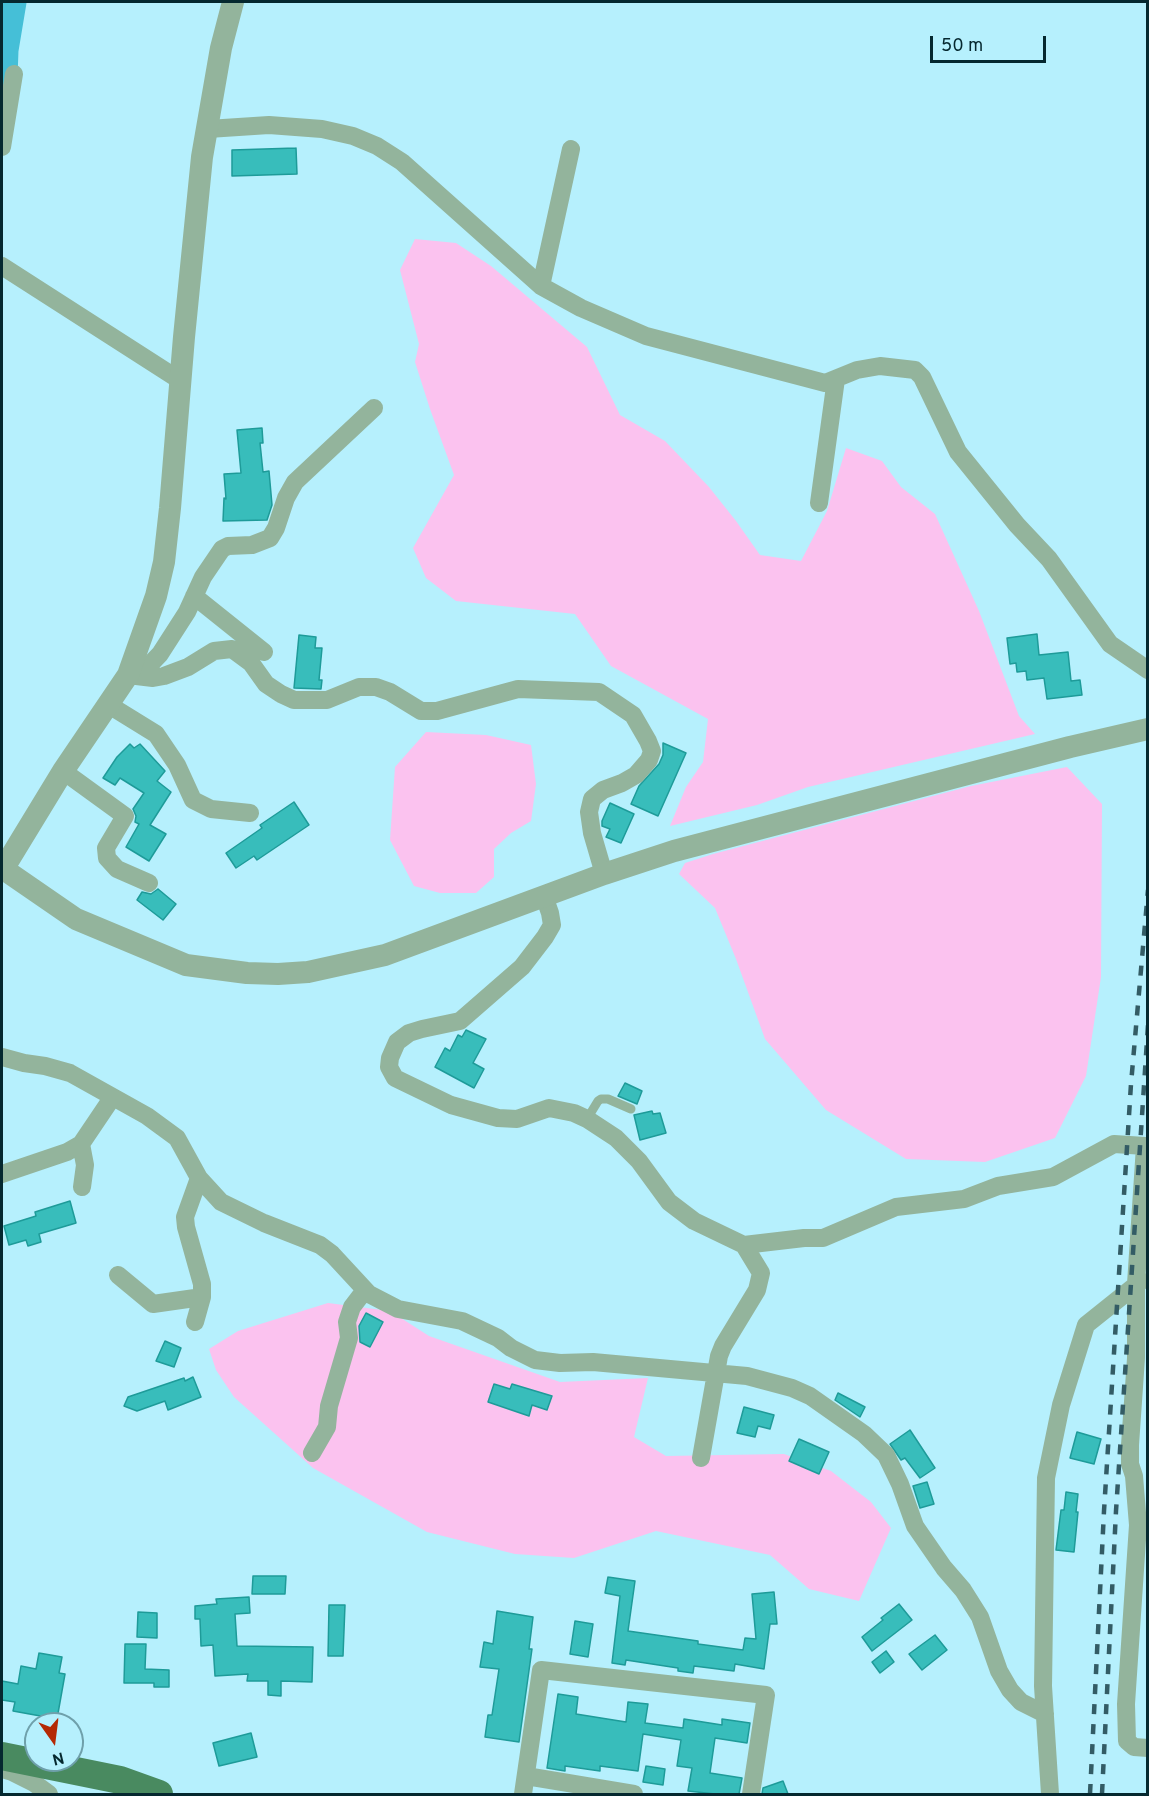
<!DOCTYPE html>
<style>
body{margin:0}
#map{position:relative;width:1149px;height:1796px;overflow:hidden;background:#b6f0fd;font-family:Overpass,sans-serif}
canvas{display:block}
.frame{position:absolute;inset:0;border:3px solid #05282f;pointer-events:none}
.north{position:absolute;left:24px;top:1712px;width:60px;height:60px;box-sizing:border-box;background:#b6f0fd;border:2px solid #6fa0ab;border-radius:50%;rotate:166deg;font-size:16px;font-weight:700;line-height:24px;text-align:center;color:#05282f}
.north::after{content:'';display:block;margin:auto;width:21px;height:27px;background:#b42904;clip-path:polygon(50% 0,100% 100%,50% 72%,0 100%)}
.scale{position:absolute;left:930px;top:36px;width:116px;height:27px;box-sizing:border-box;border:3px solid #05282f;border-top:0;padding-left:8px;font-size:18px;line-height:21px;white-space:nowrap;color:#05282f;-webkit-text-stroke:4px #b6f0fd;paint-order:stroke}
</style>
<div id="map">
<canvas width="1149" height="1796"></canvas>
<div class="frame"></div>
<div class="north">N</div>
<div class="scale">50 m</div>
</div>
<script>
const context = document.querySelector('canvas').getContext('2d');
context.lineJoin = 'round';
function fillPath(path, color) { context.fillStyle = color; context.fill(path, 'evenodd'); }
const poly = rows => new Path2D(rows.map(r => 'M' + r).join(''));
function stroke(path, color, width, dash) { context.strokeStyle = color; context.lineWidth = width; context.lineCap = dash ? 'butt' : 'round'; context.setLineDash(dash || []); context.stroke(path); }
const green = poly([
 [415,239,456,243,491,266,587,347,620,415,665,441,709,487,736,521,760,555,801,561,827,511,846,448,882,461,901,487,935,514,979,611,1019,716,1035,734,808,787,757,805,670,826,686,787,703,762,708,719,611,666,575,614,456,601,426,578,413,548,454,475,430,409,415,362,419,344,400,270],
 [426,732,486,735,531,745,536,784,531,821,511,833,494,849,494,877,476,893,440,893,414,886,390,840,395,767],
 [1067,767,1102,804,1101,977,1086,1076,1055,1138,985,1162,906,1159,826,1110,765,1039,736,959,715,908,679,874,685,863,713,854,971,786],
 [328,1303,390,1311,429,1336,560,1382,648,1378,634,1437,666,1456,784,1454,831,1471,871,1502,891,1528,859,1601,809,1589,770,1555,656,1531,574,1558,515,1554,427,1532,313,1468,234,1397,216,1370,209,1349,238,1331]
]);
const river = poly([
 [2,89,4,77,5,50,13,2]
]);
const building = poly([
 [296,148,297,174,232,176,232,150,296,148],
 [262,428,263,443,260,443,263,472,269,471,272,505,267,520,223,521,224,498,226,499,224,474,241,473,237,430,262,428],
 [1037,634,1039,655,1068,652,1071,681,1080,680,1082,695,1047,699,1044,678,1027,680,1026,671,1017,672,1016,663,1010,664,1007,638,1037,634],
 [299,635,316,637,315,648,322,648,319,680,322,680,321,689,294,688,299,635],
 [663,743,686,753,658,816,631,804,639,786,659,764,663,755,663,743],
 [130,744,134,748,140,744,165,771,157,781,171,792,150,825,166,834,149,861,126,847,139,824,135,822,136,816,133,809,144,793,120,778,115,785,103,778,117,757,130,744],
 [294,802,309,825,257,860,254,856,236,868,226,853,262,828,260,825,294,802],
 [610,803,634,814,621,843,606,837,610,829,602,826,602,821,610,803],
 [158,889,176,904,163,920,137,900,142,892,151,894,158,889],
 [466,1030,486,1039,473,1063,484,1069,474,1088,435,1067,445,1048,450,1051,458,1035,462,1037,466,1030],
 [625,1083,642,1091,637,1104,618,1096,625,1083],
 [652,1111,653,1114,660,1113,666,1133,640,1140,634,1115,652,1111],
 [70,1201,76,1223,39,1234,41,1242,28,1246,26,1240,9,1245,4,1226,36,1216,35,1212,70,1201],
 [366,1313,383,1322,370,1347,360,1342,359,1326,366,1313],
 [165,1341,181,1348,174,1367,156,1361,165,1341],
 [193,1377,201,1397,168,1410,165,1401,137,1411,124,1406,128,1397,184,1378,185,1381,193,1377],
 [494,1384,510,1389,512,1384,552,1396,547,1410,532,1405,529,1416,488,1402,494,1384],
 [838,1393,865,1407,860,1417,835,1400,838,1393],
 [744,1407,774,1415,770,1429,758,1426,755,1437,737,1433,744,1407],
 [910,1430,935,1468,920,1478,905,1458,901,1460,890,1444,910,1430],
 [1077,1432,1101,1439,1094,1464,1070,1458,1077,1432],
 [799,1439,829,1452,819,1474,789,1461,799,1439],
 [927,1482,934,1504,920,1508,913,1486,927,1482],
 [1066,1492,1078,1494,1076,1512,1078,1512,1074,1552,1056,1550,1061,1510,1064,1510,1066,1492],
 [253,1576,286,1576,285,1594,252,1594,253,1576],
 [608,1577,635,1581,628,1631,698,1641,698,1644,743,1650,745,1638,756,1639,752,1594,774,1592,777,1624,770,1624,764,1669,735,1664,734,1671,694,1666,693,1673,678,1671,678,1668,626,1660,625,1665,612,1663,620,1596,605,1593,608,1577],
 [249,1597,250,1613,235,1614,237,1646,313,1647,312,1682,281,1681,281,1696,268,1695,268,1681,247,1681,248,1674,215,1676,213,1645,201,1646,200,1619,195,1619,195,1606,217,1604,216,1599,249,1597],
 [899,1604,912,1620,872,1651,862,1637,883,1620,881,1618,899,1604],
 [329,1605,345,1605,343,1656,328,1656,329,1605],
 [497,1611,533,1617,529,1649,532,1649,519,1742,485,1737,488,1715,492,1715,499,1669,480,1667,484,1642,493,1644,497,1611],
 [138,1612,157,1613,157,1638,137,1637,138,1612],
 [575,1621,593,1624,588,1657,570,1654,575,1621],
 [935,1635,947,1650,922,1670,909,1654,935,1635],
 [125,1644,146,1644,145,1669,169,1670,169,1687,154,1687,154,1683,124,1683,125,1644],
 [886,1651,894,1662,880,1673,872,1662,886,1651],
 [39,1653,62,1657,59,1673,65,1674,57,1719,13,1711,15,1702,2,1700,2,1681,18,1684,21,1666,36,1669,39,1653],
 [558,1694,578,1697,576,1714,626,1722,628,1702,648,1704,645,1723,683,1728,684,1719,722,1725,722,1719,750,1723,747,1743,715,1738,710,1773,742,1778,739,1794,715,1794,688,1791,692,1768,677,1766,681,1740,643,1734,638,1771,600,1766,600,1771,565,1766,565,1771,547,1768,558,1694],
 [251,1733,257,1757,219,1766,213,1743,251,1733],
 [646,1766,665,1769,663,1785,643,1782,646,1766],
 [783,1781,788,1794,762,1794,763,1788,783,1781]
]);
const service = poly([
 [587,1119,598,1101,601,1099,608,1099,631,1109]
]);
const minor = poly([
 [208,129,269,125,322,129,353,136,377,146,402,162,541,286,581,308,646,336,825,383,857,370,880,366,915,370,922,377,958,452,1017,525,1049,559,1110,644,1148,670],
 [2,147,14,74],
 [2,266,181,381],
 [541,286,571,149],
 [819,503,836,379],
 [194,596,264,652],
 [128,675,153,678,164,676,188,667,214,651,232,649,251,663,266,684,281,694,294,700,327,700,359,687,376,687,390,692,421,711,437,711,518,689,599,692,633,715,648,741,652,751,649,760,636,775,622,783,603,790,592,799,589,812,592,833,604,874],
 [139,676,160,654,187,612,203,577,222,549,228,546,252,545,270,538,276,528,286,498,295,482,374,408],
 [109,705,156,734,177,765,193,800,211,809,250,813],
 [63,771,125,816,106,848,107,858,117,869,149,883],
 [544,896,550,913,552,925,545,937,522,967,460,1021,422,1029,409,1033,397,1042,390,1058,389,1067,395,1078,451,1105,498,1118,517,1119,549,1108,574,1113,587,1119,616,1138,639,1161,669,1202,694,1221,744,1245,804,1238,823,1238,896,1207,964,1199,998,1186,1053,1177,1114,1144,1145,1146,1136,1284,1136,1358,1130,1445,1130,1464,1134,1476,1138,1525,1126,1704,1127,1741,1134,1747,1148,1748],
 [2,1057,24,1063,45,1066,70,1073,147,1116,177,1138,199,1178,221,1202,264,1223,320,1245,332,1254,369,1294,398,1309,462,1321,498,1338,511,1348,535,1360,560,1363,593,1362,747,1376,792,1388,810,1396,864,1434,886,1455,900,1484,915,1526,944,1568,963,1590,980,1617,999,1671,1010,1690,1021,1702,1045,1714],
 [81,1144,85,1165,82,1187],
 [2,1174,67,1152,81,1144,112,1098],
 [118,1275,153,1304,202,1297],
 [195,1322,202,1297,202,1284,186,1227,185,1217,199,1178],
 [312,1453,327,1427,329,1406,349,1338,347,1322,352,1307,365,1290],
 [701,1458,719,1356,723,1346,757,1290,761,1273,744,1245],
 [2,1769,12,1772,34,1783,49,1794],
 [526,1776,634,1794],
 [523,1794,541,1670,766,1695,751,1794],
 [1050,1794,1043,1686,1046,1478,1061,1405,1086,1325,1141,1281]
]);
const tertiary = poly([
 [2,868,76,919,186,965,247,973,278,974,308,972,385,955,604,874,674,851,1070,747,1148,729],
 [2,871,63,771,128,675,156,596,164,562,170,508,184,337,202,157,221,48,233,2]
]);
const primary = poly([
 [2,1756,120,1780,159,1794]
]);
const rail = poly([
 [1090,1794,1104,1511,1131,1084,1148,890],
 [1102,1794,1116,1511,1148,1025]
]);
fillPath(green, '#fbc2ef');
stroke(river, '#45bfd7', 27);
fillPath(building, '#38bdbb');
stroke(building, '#1e9b99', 1.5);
stroke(service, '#93b49c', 9);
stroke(minor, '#93b49c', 18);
stroke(tertiary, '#93b49c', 22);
stroke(primary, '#498a60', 28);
stroke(rail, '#335c65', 4.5, [10, 10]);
</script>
